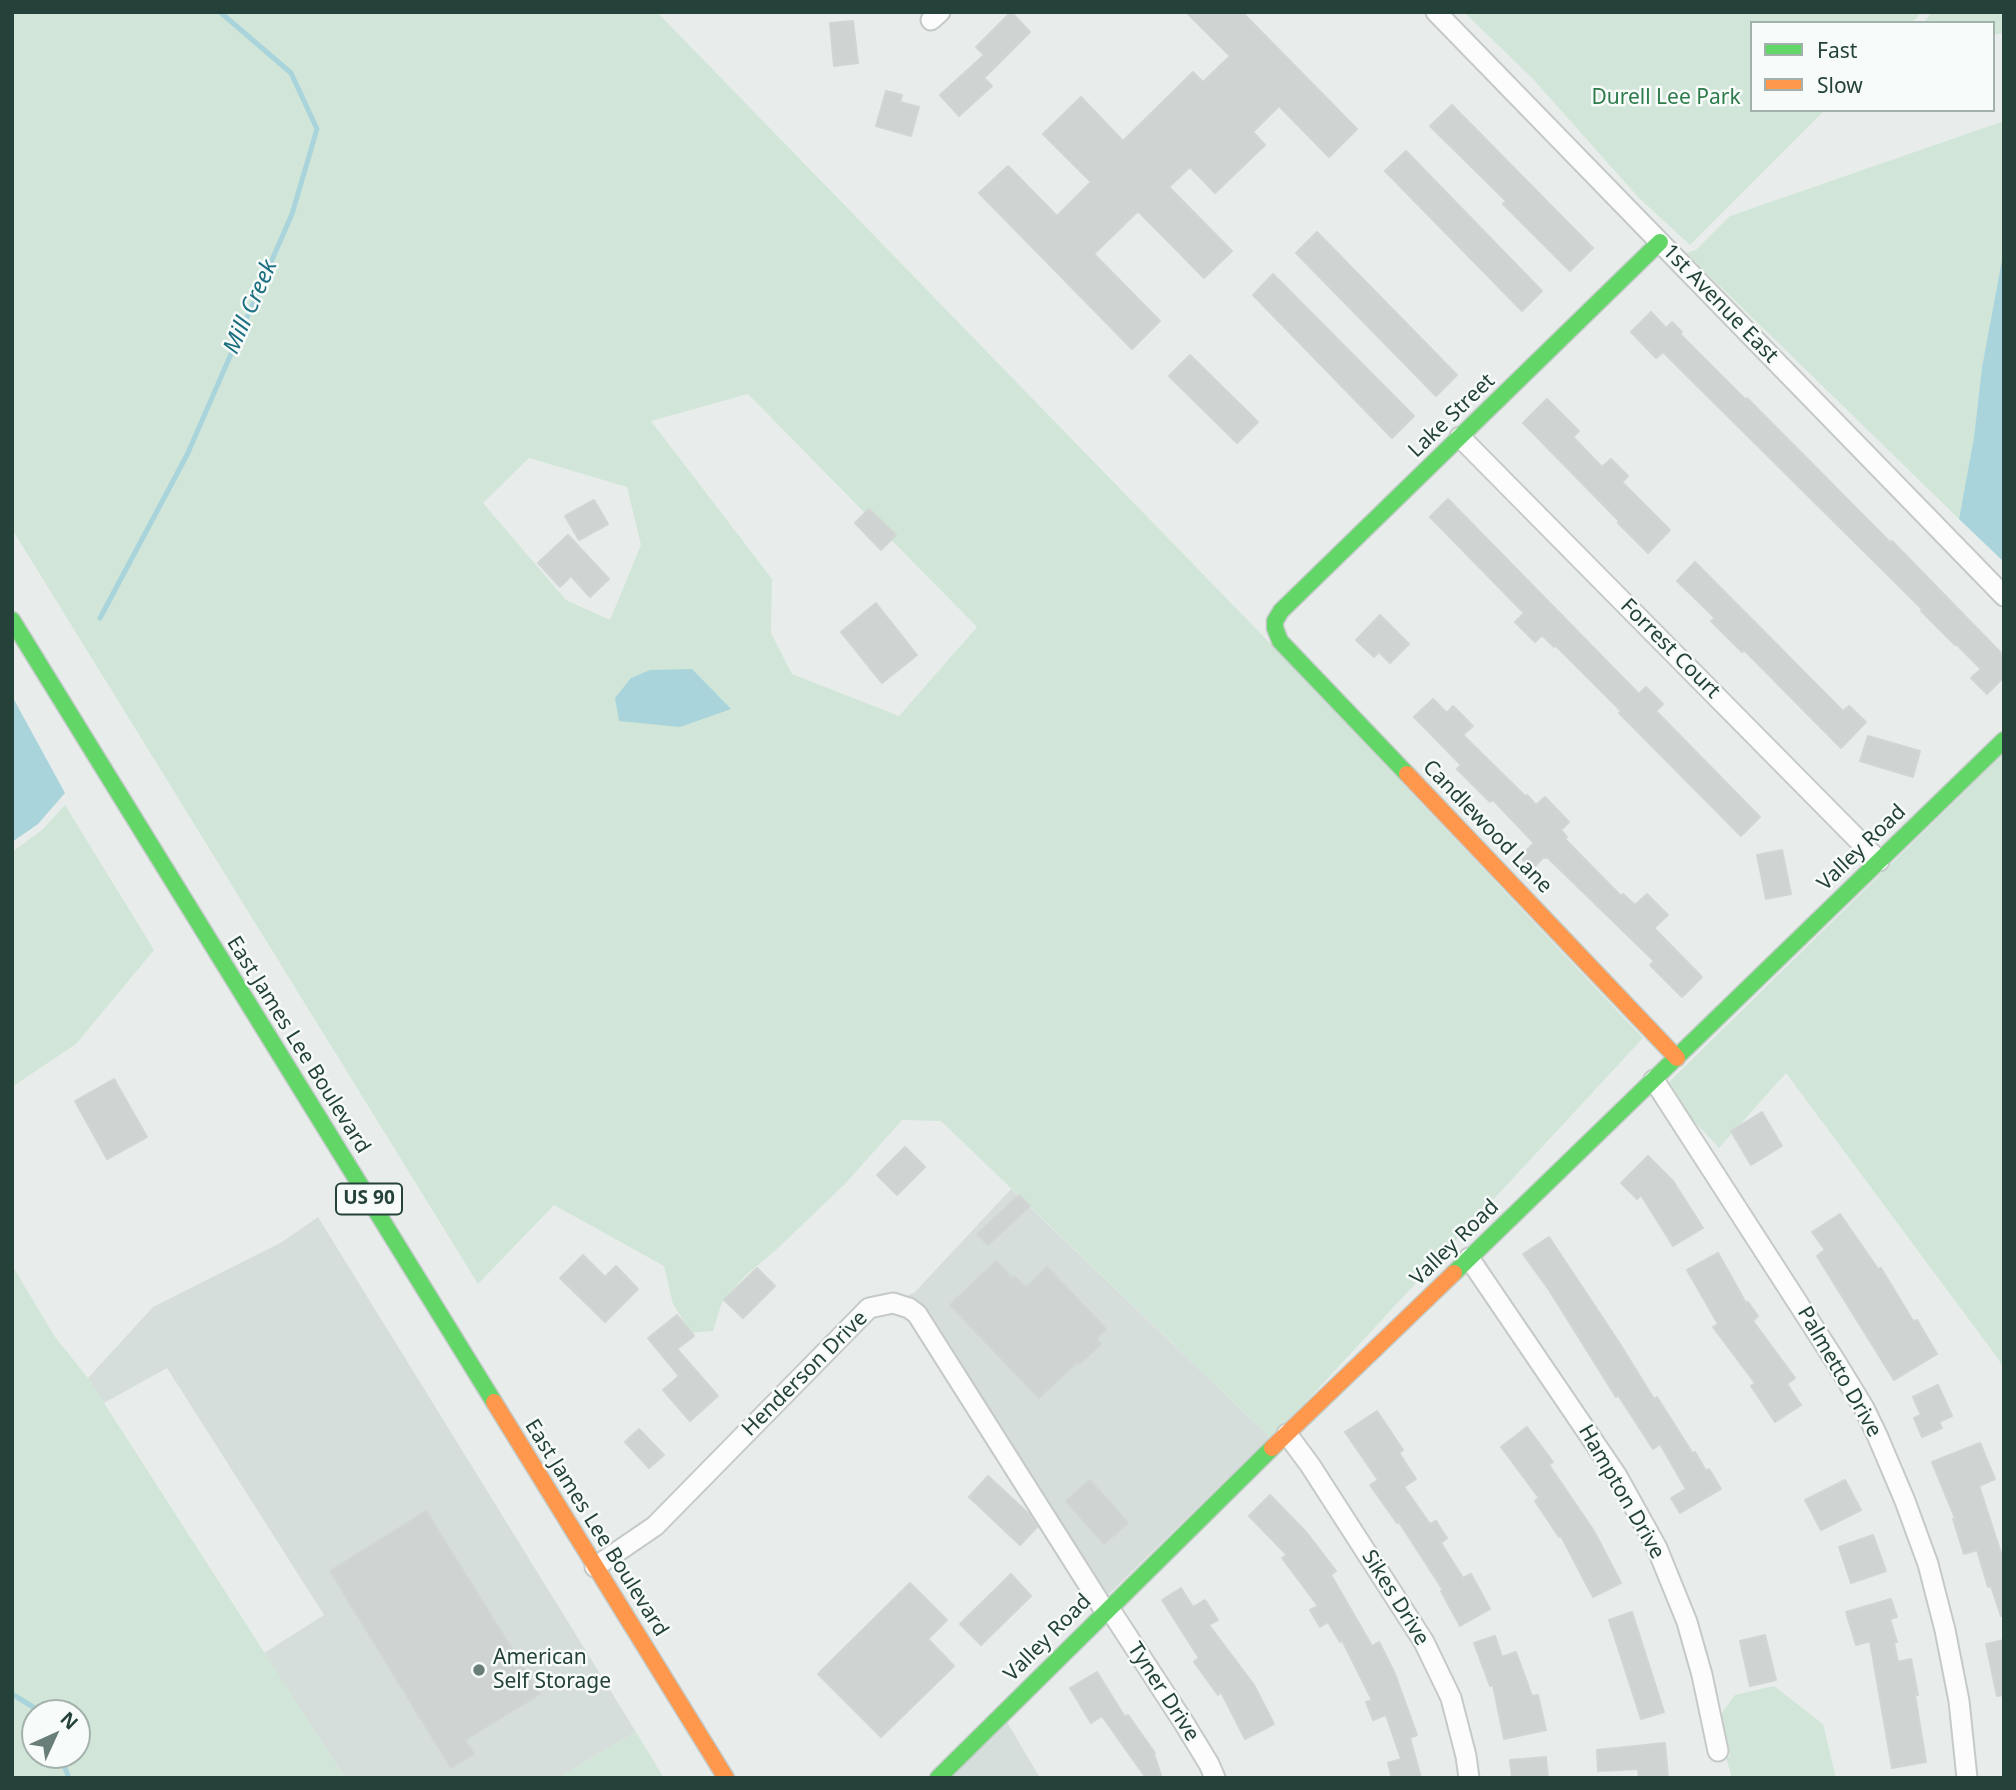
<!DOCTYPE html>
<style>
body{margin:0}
#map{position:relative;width:2016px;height:1790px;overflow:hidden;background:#e8edeb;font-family:"Noto Sans",sans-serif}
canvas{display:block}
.frame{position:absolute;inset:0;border:14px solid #24423a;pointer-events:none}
.legend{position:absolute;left:1750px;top:21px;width:245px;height:91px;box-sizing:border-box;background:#f7fbf9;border:2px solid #a3b1ad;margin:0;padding:9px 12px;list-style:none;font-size:21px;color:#24423a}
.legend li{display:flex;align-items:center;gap:14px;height:35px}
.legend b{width:35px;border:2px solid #a3b1ad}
.north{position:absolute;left:21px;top:1699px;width:70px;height:70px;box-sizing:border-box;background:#f7fbf9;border:2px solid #a3b1ad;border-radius:50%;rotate:45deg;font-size:19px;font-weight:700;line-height:28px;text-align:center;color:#24423a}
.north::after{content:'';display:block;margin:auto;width:24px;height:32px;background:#697e78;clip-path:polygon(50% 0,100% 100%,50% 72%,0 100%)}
</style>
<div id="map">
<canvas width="2016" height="1790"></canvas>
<div class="frame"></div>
<ul class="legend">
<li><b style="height:9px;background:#63d668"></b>Fast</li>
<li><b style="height:9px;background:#ff974d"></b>Slow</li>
</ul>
<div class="north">N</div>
</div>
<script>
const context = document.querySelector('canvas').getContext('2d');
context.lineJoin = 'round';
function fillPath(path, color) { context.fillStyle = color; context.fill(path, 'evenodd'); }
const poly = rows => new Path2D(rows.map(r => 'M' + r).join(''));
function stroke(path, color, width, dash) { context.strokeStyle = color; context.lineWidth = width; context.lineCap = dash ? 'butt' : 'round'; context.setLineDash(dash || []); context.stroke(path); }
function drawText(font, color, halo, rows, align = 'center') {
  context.font = font + ' "Noto Sans",sans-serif'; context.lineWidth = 5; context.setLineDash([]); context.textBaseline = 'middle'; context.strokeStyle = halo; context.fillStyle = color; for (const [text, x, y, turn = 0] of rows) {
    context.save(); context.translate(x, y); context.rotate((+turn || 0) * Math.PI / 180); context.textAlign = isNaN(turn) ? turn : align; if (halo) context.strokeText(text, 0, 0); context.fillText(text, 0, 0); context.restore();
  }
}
const built = poly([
 [1011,1189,1270,1437,1108,1595,926,1308,916,1300,908,1295,914,1293],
 [318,1217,636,1732,558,1778,345,1778,264,1653,324,1615,167,1368,104,1403,88,1378,153,1307,282,1242],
 [1007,1722,1040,1778,951,1778]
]);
const green = poly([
 [12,12,657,12,1263,636,1643,1038,1302,1406,1270,1437,941,1121,902,1120,846,1183,777,1249,745,1276,722,1302,713,1331,691,1333,673,1304,664,1266,554,1205,478,1284,12,529],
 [748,394,977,627,899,716,792,674,771,633,772,579,651,421],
 [529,458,627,487,641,545,610,620,566,600,483,503],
 [1464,12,1921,12,1912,23,1752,23,1752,110,1825,110,1690,245,1639,198,1533,79],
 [1932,12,2004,12,2004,33,1993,35,1993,23,1923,23],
 [2004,121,2004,249,1982,367,1974,437,1959,519,1686,253,1696,250,1730,216],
 [2004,753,2004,1371,1999,1360,1786,1073,1719,1148,1692,1119,1669,1082],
 [65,805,154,950,76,1044,12,1087,12,852,42,830],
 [12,1265,55,1337,88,1378,345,1778,12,1778],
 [35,1713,77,1713,77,1755,35,1755],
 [1774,1686,1823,1724,1836,1778,1732,1778,1726,1758,1730,1756,1721,1714,1735,1695],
 [636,1732,664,1778,558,1778]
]);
const water = poly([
 [2004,249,2004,562,1959,519,1974,437,1982,367],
 [692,669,731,709,680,727,619,721,615,698,631,678,650,670],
 [12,696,65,793,38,824,12,842]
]);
const stream = poly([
 [100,618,187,455,292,214,317,129,291,73,220,12],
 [12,1694,43,1713],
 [60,1755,69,1778]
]);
const building = poly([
 [1011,12,1030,32,984,78,992,86,959,116,940,95,984,55,976,47,1011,12],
 [1186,12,1242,12,1357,129,1329,157,1279,106,1253,132,1265,145,1215,193,1190,167,1169,187,1232,251,1204,278,1138,211,1094,254,1160,321,1132,349,979,193,1008,166,1057,216,1091,182,1043,134,1081,97,1123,141,1193,72,1203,82,1230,56,1186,12],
 [853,21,858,63,834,66,830,23,853,21],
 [886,91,902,95,900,102,919,107,911,136,876,126,886,91],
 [1452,105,1593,248,1570,271,1503,204,1506,201,1430,126,1452,105],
 [1406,151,1542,291,1522,311,1385,171,1406,151],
 [1317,232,1457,375,1436,396,1296,253,1317,232],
 [1273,274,1414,416,1392,438,1253,295,1273,274],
 [1651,312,1666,328,1672,322,1682,332,1680,334,1746,400,1747,398,1890,542,1892,541,2004,656,2004,677,1987,694,1971,678,1981,669,1956,644,1955,645,1921,611,1923,610,1663,352,1656,358,1631,332,1651,312],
 [1190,355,1258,422,1237,443,1169,376,1190,355],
 [1547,399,1579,431,1573,437,1602,467,1611,459,1628,476,1622,482,1670,530,1648,553,1618,523,1619,521,1523,423,1547,399],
 [1448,499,1639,694,1646,687,1663,704,1656,711,1760,817,1741,836,1619,713,1621,711,1555,645,1554,647,1542,635,1535,642,1515,622,1524,613,1430,517,1448,499],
 [594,500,608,524,579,540,565,516,594,500],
 [869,509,896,535,881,550,855,523,869,509],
 [568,535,609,579,590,597,571,576,560,587,538,563,568,535],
 [1695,562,1843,711,1849,706,1866,722,1841,748,1744,650,1742,652,1711,621,1715,618,1677,581,1695,562],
 [876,603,917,655,882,683,841,632,876,603],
 [1380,615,1409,644,1390,663,1379,652,1374,657,1356,640,1380,615],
 [1433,699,1447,713,1453,706,1473,726,1463,735,1526,797,1527,795,1536,805,1545,797,1569,822,1561,830,1567,837,1565,839,1621,896,1623,894,1635,905,1647,894,1668,915,1654,928,1702,977,1682,997,1650,965,1654,961,1547,857,1545,858,1544,857,1532,869,1520,857,1534,843,1493,800,1490,802,1457,769,1461,765,1414,717,1433,699],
 [1868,736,1920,751,1913,777,1860,761,1868,736],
 [1782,850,1791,894,1766,899,1757,855,1782,850],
 [114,1079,147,1137,107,1159,75,1101,114,1079],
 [1762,1112,1782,1146,1751,1165,1731,1131,1762,1112],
 [905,1147,925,1167,897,1195,877,1175,905,1147],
 [1648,1156,1673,1181,1703,1228,1673,1246,1641,1195,1637,1199,1621,1183,1648,1156],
 [1019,1195,1030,1206,988,1245,977,1234,1019,1195],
 [1840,1214,1878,1269,1881,1268,1913,1321,1917,1320,1937,1354,1894,1380,1817,1256,1825,1250,1812,1232,1840,1214],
 [1549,1237,1620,1344,1654,1399,1657,1397,1693,1454,1695,1452,1706,1471,1709,1469,1721,1489,1680,1513,1671,1498,1686,1489,1660,1444,1653,1449,1618,1395,1616,1397,1549,1290,1523,1254,1549,1237],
 [1718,1253,1746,1303,1748,1302,1758,1316,1753,1321,1795,1378,1787,1384,1801,1405,1775,1422,1751,1386,1755,1383,1713,1327,1718,1324,1687,1270,1718,1253],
 [583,1255,605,1277,616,1266,638,1289,605,1322,560,1278,583,1255],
 [996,1261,1012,1278,1014,1276,1026,1288,1047,1267,1106,1329,1096,1339,1101,1344,1079,1364,1077,1362,1039,1398,950,1305,996,1261],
 [757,1268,775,1286,743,1318,724,1300,757,1268],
 [677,1315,694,1336,677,1349,718,1396,690,1421,663,1390,679,1376,648,1338,677,1315],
 [1938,1385,1952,1416,1939,1422,1942,1428,1922,1437,1914,1418,1921,1415,1913,1397,1938,1385],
 [1377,1411,1403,1450,1399,1453,1416,1479,1404,1487,1430,1524,1436,1521,1447,1538,1441,1543,1463,1578,1471,1574,1490,1609,1460,1626,1441,1591,1443,1590,1399,1522,1397,1523,1370,1485,1378,1480,1345,1432,1377,1411],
 [1527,1427,1553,1462,1549,1465,1594,1531,1621,1583,1593,1597,1561,1536,1559,1537,1535,1501,1539,1498,1501,1447,1527,1427],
 [639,1429,664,1455,649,1468,625,1442,639,1429],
 [1980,1443,1995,1479,1979,1486,2004,1562,2004,1616,2001,1616,1991,1586,1988,1587,1977,1550,1964,1554,1953,1519,1955,1518,1932,1462,1980,1443],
 [988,1476,1029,1514,1037,1527,1020,1545,969,1497,988,1476],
 [1090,1480,1128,1523,1104,1544,1066,1501,1090,1480],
 [1845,1480,1861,1510,1821,1530,1805,1500,1845,1480],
 [1270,1495,1307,1533,1336,1571,1331,1575,1372,1646,1379,1642,1395,1674,1417,1735,1410,1738,1421,1778,1392,1778,1388,1763,1401,1759,1386,1715,1373,1720,1366,1702,1372,1700,1342,1640,1340,1642,1328,1622,1320,1627,1310,1610,1318,1606,1282,1558,1287,1555,1249,1516,1270,1495],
 [426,1511,540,1694,465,1740,474,1754,451,1768,330,1571,426,1511],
 [1873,1535,1886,1571,1851,1583,1839,1547,1873,1535],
 [1011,1574,1031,1596,981,1645,960,1624,1011,1574],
 [910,1583,947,1620,928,1639,954,1666,881,1737,818,1674,910,1583],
 [1181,1588,1193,1607,1205,1600,1218,1620,1209,1625,1254,1685,1274,1724,1245,1739,1221,1692,1218,1695,1194,1662,1199,1658,1162,1600,1181,1588],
 [1891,1599,1897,1617,1890,1619,1897,1642,1894,1643,1898,1662,1911,1659,1918,1695,1915,1695,1926,1762,1892,1768,1870,1641,1856,1645,1846,1612,1891,1599],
 [1632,1612,1664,1712,1641,1719,1609,1620,1632,1612],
 [1765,1635,1776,1680,1750,1686,1740,1641,1765,1635],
 [1495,1636,1502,1657,1516,1652,1532,1696,1538,1695,1546,1730,1504,1739,1493,1685,1490,1686,1474,1643,1495,1636],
 [2004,1640,2004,1695,1997,1696,1986,1644,2004,1640],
 [1097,1672,1125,1717,1128,1715,1155,1753,1154,1754,1162,1778,1146,1778,1102,1716,1091,1723,1070,1688,1097,1672],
 [1665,1743,1668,1778,1639,1778,1638,1769,1598,1771,1597,1750,1665,1743],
 [1546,1757,1548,1778,1512,1778,1510,1760,1546,1757]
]);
const street = poly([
 [1436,12,2004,596],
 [931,20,940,12],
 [1460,437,1879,861],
 [1654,1080,1834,1359,1864,1408,1877,1435,1905,1501,1928,1564,1945,1630,1959,1701,1967,1778],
 [1469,1258,1617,1476,1657,1548,1687,1622,1702,1675,1718,1751],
 [1287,1434,1310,1465,1424,1642,1451,1698,1466,1756,1469,1778],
 [595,1567,655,1526,869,1308,893,1303,909,1308,917,1314,1105,1611],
 [1109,1608,1184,1723,1209,1764,1215,1778]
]);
const fast = poly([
 [12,620,494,1402],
 [1407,774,1280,641,1275,628,1275,621,1281,611,1660,242],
 [1454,1273,2004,740],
 [938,1778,1272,1448]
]);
const slow = poly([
 [1407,774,1677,1058],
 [494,1402,726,1778],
 [1272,1448,1454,1273]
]);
const markers = [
 [479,1670,7,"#697e78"]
];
const shields = [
 [369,1199,66]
];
const shieldNames = [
 ["US 90",369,1199]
];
const parkNames = [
 ["Durell Lee Park",1666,98]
];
const streetNames = [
 ["1st Avenue East",1720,304,46],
 ["Lake Street",1452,416,-44],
 ["Forrest Court",1670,649,45],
 ["Candlewood Lane",1487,827,46],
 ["Valley Road",1862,848,-44],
 ["East James Lee Boulevard",298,1045,58],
 ["Valley Road",1455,1243,-44],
 ["Palmetto Drive",1839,1372,60],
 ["Henderson Drive",805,1374,-45],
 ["Hampton Drive",1621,1492,60],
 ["East James Lee Boulevard",596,1528,58],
 ["Sikes Drive",1395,1598,58],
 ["Valley Road",1048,1638,-45],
 ["Tyner Drive",1163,1692,57]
];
const poiNames = [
 ["American",493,1658],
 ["Self Storage",493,1682]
];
const waterNames = [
 ["Mill Creek",251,307,-66]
];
fillPath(built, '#d6dedb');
fillPath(green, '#d1e6d8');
fillPath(water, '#a9d4db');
stroke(stream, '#a9d4db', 5);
fillPath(building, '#cfd4d2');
stroke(building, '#d1d6d4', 2);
stroke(street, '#c5cac8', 23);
stroke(fast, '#c3cbc8', 19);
stroke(slow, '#c3cbc8', 19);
stroke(street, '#fcfcfc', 19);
stroke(fast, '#63d668', 16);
stroke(slow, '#ff974d', 16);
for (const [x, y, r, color] of markers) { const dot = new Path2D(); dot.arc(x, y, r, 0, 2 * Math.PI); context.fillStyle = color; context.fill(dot); stroke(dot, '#f7fbf9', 2.5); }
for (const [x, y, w] of shields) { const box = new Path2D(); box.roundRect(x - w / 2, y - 15.5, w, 31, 5); context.fillStyle = '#f7fbf9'; context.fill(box); stroke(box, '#24423a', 2); }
drawText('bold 19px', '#24423a', null, shieldNames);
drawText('21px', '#2d7a4b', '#f7fbf9', parkNames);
drawText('21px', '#24423a', '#f7fbf9', streetNames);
drawText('21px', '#24423a', '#f7fbf9', poiNames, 'left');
drawText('italic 23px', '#1c6f80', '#f7fbf9', waterNames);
</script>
